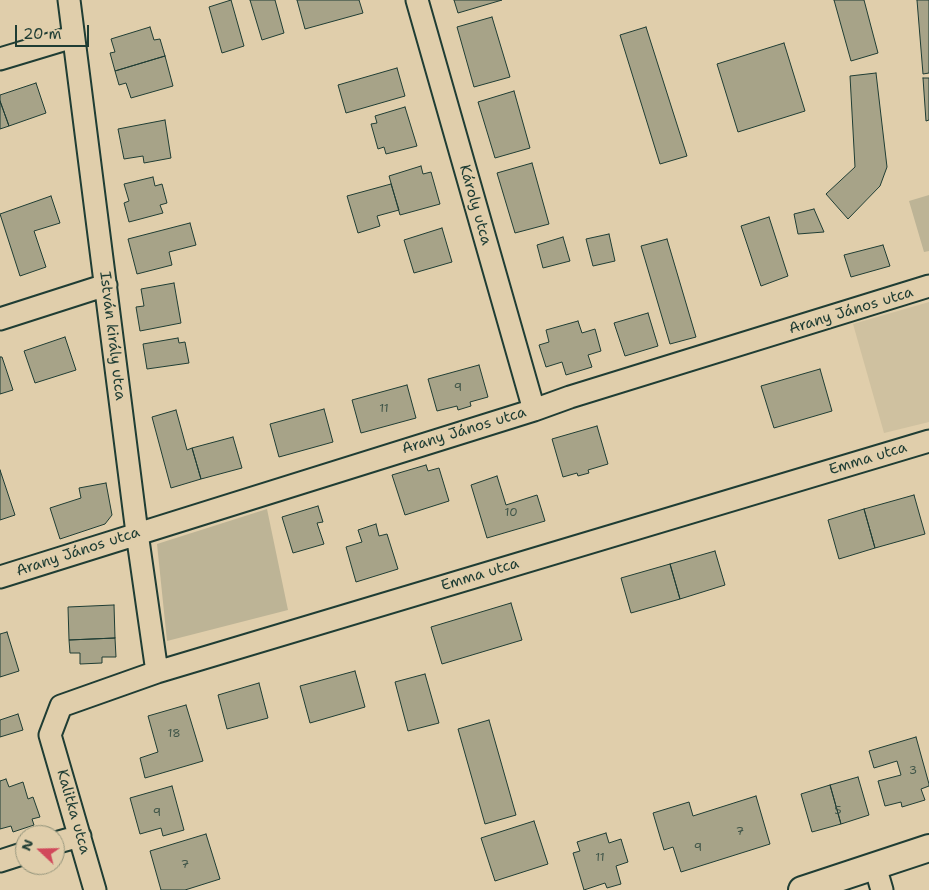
<!DOCTYPE html>
<meta charset="utf-8">
<style>
body{margin:0}
#map{position:relative;width:929px;height:890px;overflow:hidden;background:#e0ceab;font-family:"Shantell Sans",sans-serif}
canvas{display:block}
.north{position:absolute;left:15px;top:825px;width:50px;height:50px;box-sizing:border-box;background:#e0ceab;border:1px solid #93947b;border-radius:50%;rotate:291deg;font-size:14px;font-weight:700;line-height:20px;text-align:center;color:#1f3d34}
.north::after{content:'';display:block;margin:auto;width:18px;height:22px;background:#d1495b;clip-path:polygon(50% 0,100% 100%,50% 72%,0 100%)}
.scale{position:absolute;left:15px;top:25px;width:74px;height:22px;box-sizing:border-box;border:2px solid #1f3d34;border-top:0;padding-left:6px;font-size:15px;line-height:18px;white-space:nowrap;color:#1f3d34;-webkit-text-stroke:4px #e0ceab;paint-order:stroke}
</style>
<div id="map">
<canvas width="929" height="890"></canvas>
<div class="north">N</div>
<div class="scale">20 m</div>
</div>
<script>
const context = document.querySelector('canvas').getContext('2d');
context.lineJoin = 'round';
function fillPath(path, color) { context.fillStyle = color; context.fill(path, 'evenodd'); }
const poly = rows => new Path2D(rows.map(r => 'M' + r).join(''));
function stroke(path, color, width, dash) { context.strokeStyle = color; context.lineWidth = width; context.lineCap = dash ? 'butt' : 'round'; context.setLineDash(dash || []); context.stroke(path); }
function drawText(font, color, halo, rows, align = 'center') {
  context.font = font + ' "Shantell Sans",sans-serif'; context.lineWidth = 4; context.setLineDash([]); context.textBaseline = 'middle'; context.strokeStyle = halo; context.fillStyle = color; for (const [text, x, y, turn = 0] of rows) {
    context.save(); context.translate(x, y); context.rotate((+turn || 0) * Math.PI / 180); context.textAlign = isNaN(turn) ? turn : align; if (halo) context.strokeText(text, 0, 0); context.fillText(text, 0, 0); context.restore();
  }
}
const built = poly([
 [929,302,929,422,884,433,853,324]
]);
const green = poly([
 [929,195,929,251,924,252,909,201],
 [267,509,288,610,167,641,157,544]
]);
const building = poly([
 [231,0,244,46,222,53,209,7,231,0],
 [250,0,275,0,284,33,262,40,250,0],
 [297,0,359,0,363,13,305,29,297,0],
 [454,0,502,0,458,13,454,0],
 [834,0,864,0,878,53,851,61,834,0],
 [917,0,929,0,929,73,923,74,917,0],
 [492,17,510,77,474,87,457,27,492,17],
 [150,27,154,40,160,39,165,56,115,71,110,53,115,52,111,39,150,27],
 [646,27,687,156,660,164,620,35,646,27],
 [784,43,805,111,738,132,717,64,784,43],
 [165,56,173,86,131,98,126,83,119,85,115,71,165,56],
 [397,68,405,96,346,113,338,85,397,68],
 [876,73,887,167,880,186,848,219,826,194,855,167,850,76,876,73],
 [923,78,929,78,929,120,926,121,923,78],
 [36,83,46,113,9,126,0,101,0,95,36,83],
 [514,91,530,148,495,158,478,102,514,91],
 [0,101,9,126,0,129,0,101],
 [405,107,417,146,386,154,384,147,378,149,371,124,377,123,375,116,405,107],
 [165,120,171,158,144,163,143,156,124,159,118,129,165,120],
 [532,163,549,224,515,233,497,173,532,163],
 [421,166,423,174,431,172,440,204,400,215,389,176,421,166],
 [153,177,155,186,162,184,167,203,160,205,163,213,129,222,124,203,129,201,124,184,153,177],
 [391,184,399,210,377,216,380,226,358,233,347,196,391,184],
 [51,196,60,223,34,231,46,267,20,276,0,214,51,196],
 [814,209,824,232,798,234,794,214,814,209],
 [769,217,788,276,761,286,741,226,769,217],
 [190,223,196,245,169,252,172,265,137,274,128,239,190,223],
 [442,228,452,262,414,273,404,240,442,228],
 [609,234,615,261,593,266,586,239,609,234],
 [563,237,570,261,543,268,537,245,563,237],
 [667,239,696,337,670,344,641,246,667,239],
 [883,245,890,266,851,277,844,255,883,245],
 [174,283,181,323,140,331,136,307,144,306,141,289,174,283],
 [648,313,658,346,625,356,614,323,648,313],
 [578,321,582,333,595,329,601,351,588,355,592,367,566,375,562,362,546,367,539,345,549,342,546,330,578,321],
 [65,337,76,370,35,383,24,351,65,337],
 [178,338,179,343,185,342,189,363,147,369,143,344,178,338],
 [0,357,2,357,13,390,0,394,0,357],
 [479,365,488,397,470,402,471,406,458,410,457,406,437,411,428,379,479,365],
 [820,369,832,411,774,428,761,386,820,369],
 [407,385,416,418,361,433,352,400,407,385],
 [324,409,333,442,279,457,270,424,324,409],
 [176,410,187,450,192,448,201,479,171,488,152,417,176,410],
 [597,426,608,464,588,470,589,473,578,476,577,473,563,477,552,439,597,426],
 [233,437,242,468,201,479,192,448,233,437],
 [426,465,428,471,439,468,449,501,405,515,392,475,426,465],
 [0,470,15,515,0,520,0,470],
 [497,476,506,505,537,495,545,521,487,538,471,485,497,476],
 [106,483,112,515,105,524,60,539,50,508,81,498,79,488,106,483],
 [914,495,925,534,875,548,864,509,914,495],
 [318,506,323,522,317,523,324,544,293,553,282,517,318,506],
 [864,509,875,548,839,559,828,520,864,509],
 [376,524,379,536,387,534,398,569,356,582,346,547,362,542,358,530,376,524],
 [715,551,725,585,680,599,670,564,715,551],
 [670,564,680,599,631,613,621,578,670,564],
 [511,603,522,640,442,664,431,627,511,603],
 [114,605,115,638,69,640,68,607,114,605],
 [7,632,19,671,0,677,0,634,7,632],
 [115,638,116,657,102,657,102,663,80,664,80,653,70,653,69,640,115,638],
 [355,671,365,707,310,723,300,686,355,671],
 [425,674,439,723,408,731,395,682,425,674],
 [259,683,268,718,227,729,218,695,259,683],
 [186,705,203,761,145,778,140,758,158,752,148,716,186,705],
 [18,714,23,730,0,737,0,720,18,714],
 [489,720,516,815,485,824,458,729,489,720],
 [916,737,929,784,929,786,921,789,925,800,902,807,901,802,885,806,878,781,901,775,897,761,874,768,869,751,916,737],
 [858,777,869,815,841,824,830,785,858,777],
 [6,779,9,787,23,782,28,799,33,797,40,817,32,819,34,825,13,832,11,826,0,829,0,781,6,779],
 [830,785,841,824,812,832,801,794,830,785],
 [172,786,184,830,163,836,161,828,140,834,130,798,172,786],
 [756,796,770,844,681,872,673,847,664,850,653,813,689,802,693,816,756,796],
 [534,821,548,864,495,881,481,838,534,821],
 [606,833,609,843,621,839,628,862,616,866,621,884,607,888,605,883,584,890,573,853,580,851,577,842,606,833],
 [206,834,220,879,185,890,161,890,150,851,206,834]
]);
const minor = poly([
 [69,0,137,533,157,672],
 [417,0,534,410],
 [0,59,73,37],
 [0,319,106,285],
 [0,577,534,410,570,397,929,286],
 [55,843,80,836],
 [0,861,25,853],
 [875,866,882,890],
 [95,890,50,735,61,706,157,672,929,441]
]);
const tertiary = poly([
 [802,890,929,848]
]);
const numberNames = [
 ["9",458,388],
 ["11",384,409],
 ["10",511,513],
 ["18",174,734],
 ["3",913,771],
 ["5",838,811],
 ["9",157,813],
 ["7",740,832],
 ["9",698,848],
 ["11",600,858],
 ["7",185,865]
];
const streetNames = [
 ["Károly utca",475,205,74],
 ["Arany János utca",851,311,-17],
 ["István király utca",112,336,83],
 ["Arany János utca",464,431,-17],
 ["Emma utca",868,459,-17],
 ["Arany János utca",78,552,-18],
 ["Emma utca",480,575,-17],
 ["Kalitka utca",73,812,74]
];
fillPath(built, '#cfc1a0');
fillPath(green, '#bdb496');
fillPath(building, '#a7a388');
stroke(building, '#1f3d34', 1);
stroke(minor, '#1f3d34', 25);
stroke(tertiary, '#1f3d34', 30);
stroke(minor, '#e0ceab', 21);
stroke(tertiary, '#e0ceab', 26);
drawText('12px', '#415649', null, numberNames);
drawText('15px', '#1f3d34', '#e0ceab', streetNames);
</script>
